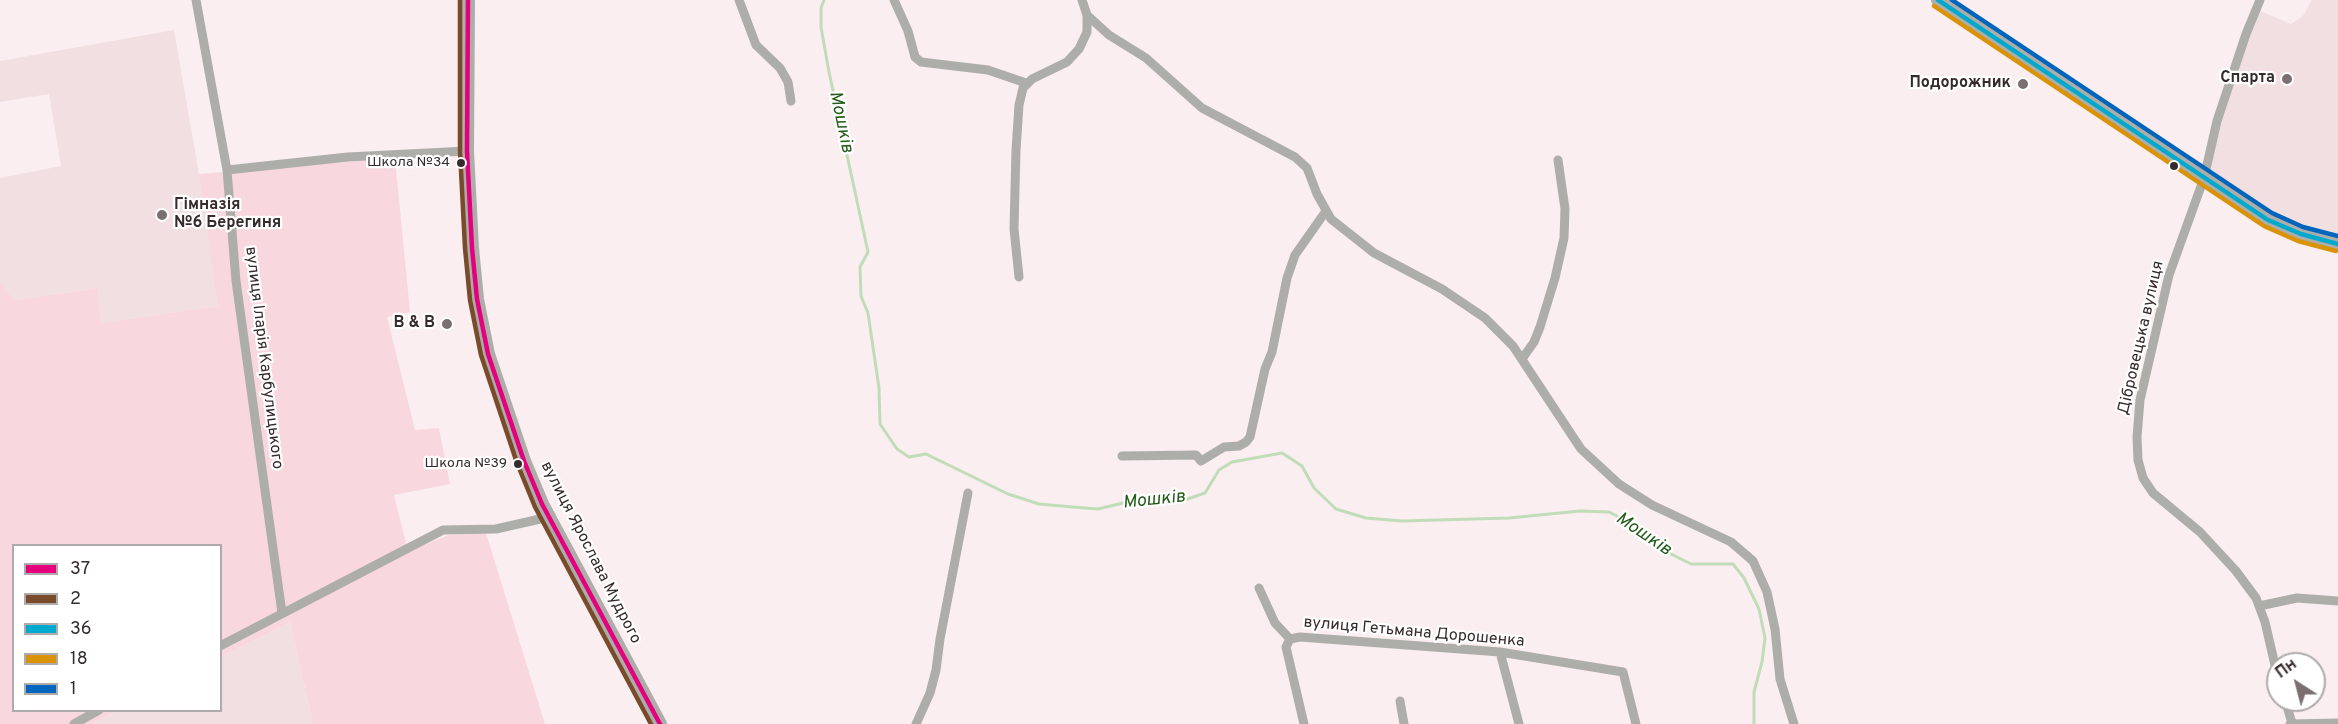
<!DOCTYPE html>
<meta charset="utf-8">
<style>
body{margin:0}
#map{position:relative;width:2338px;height:724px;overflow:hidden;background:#faeef0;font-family:Overpass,sans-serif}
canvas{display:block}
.legend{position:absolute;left:12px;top:544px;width:210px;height:168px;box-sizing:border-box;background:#fff;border:2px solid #afaaab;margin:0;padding:8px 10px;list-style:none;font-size:18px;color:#362a2c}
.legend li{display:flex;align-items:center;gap:12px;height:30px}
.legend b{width:30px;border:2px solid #afaaab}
.north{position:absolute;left:2266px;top:652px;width:60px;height:60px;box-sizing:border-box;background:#fff;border:2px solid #afaaab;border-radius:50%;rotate:324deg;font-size:16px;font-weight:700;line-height:24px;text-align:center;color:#362a2c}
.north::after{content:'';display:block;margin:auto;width:21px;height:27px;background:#7b6f71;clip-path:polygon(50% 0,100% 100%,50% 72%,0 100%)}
</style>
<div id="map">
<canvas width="2338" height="724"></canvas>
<ul class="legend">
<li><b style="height:8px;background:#e5007d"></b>37</li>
<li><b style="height:8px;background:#7a4b2a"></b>2</li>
<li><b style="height:8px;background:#00a9ce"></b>36</li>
<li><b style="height:8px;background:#da9307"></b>18</li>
<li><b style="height:8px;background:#0065bd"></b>1</li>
</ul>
<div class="north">Пн</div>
</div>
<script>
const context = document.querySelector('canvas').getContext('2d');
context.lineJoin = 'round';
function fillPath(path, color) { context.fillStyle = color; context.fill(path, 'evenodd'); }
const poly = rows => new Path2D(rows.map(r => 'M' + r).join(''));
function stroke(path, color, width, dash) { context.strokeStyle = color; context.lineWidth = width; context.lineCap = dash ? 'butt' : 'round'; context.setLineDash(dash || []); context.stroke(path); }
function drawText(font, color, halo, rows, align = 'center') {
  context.font = font + ' Overpass,sans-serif'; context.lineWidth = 4.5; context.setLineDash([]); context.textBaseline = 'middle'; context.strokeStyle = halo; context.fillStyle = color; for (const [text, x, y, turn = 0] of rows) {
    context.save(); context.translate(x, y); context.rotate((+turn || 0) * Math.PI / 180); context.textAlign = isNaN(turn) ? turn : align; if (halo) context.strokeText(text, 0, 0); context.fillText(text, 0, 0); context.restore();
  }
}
const built = poly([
 [2312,0,2338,0,2338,234,2314,233,2272,212,2207,173,2220,121,2258,10,2291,24,2303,16],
 [174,30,199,174,219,306,101,323,96,288,15,300,0,283,0,178,61,166,49,94,0,102,0,61],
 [290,622,313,724,91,724,117,711,220,710,221,657]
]);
const green = poly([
 [395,158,410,312,387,317,415,430,439,428,450,484,394,495,408,551,449,535,486,533,545,724,313,724,290,622,221,657,220,546,14,546,14,710,117,711,91,724,0,724,0,283,15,300,97,288,101,323,218,306,199,174]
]);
const stream = poly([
 [824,0,821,8,821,27,829,72,868,252,860,267,861,296,868,313,879,388,880,424,897,449,909,457,926,454,1008,494,1039,504,1073,507,1098,509,1123,503,1179,502,1205,493,1219,470,1232,462,1282,453,1302,466,1314,488,1336,509,1366,518,1402,521,1509,518,1580,511,1609,512,1631,523,1655,546,1691,564,1733,564,1744,578,1759,609,1765,638,1762,662,1754,692,1754,724]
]);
const minor = poly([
 [196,0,227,170,236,281,282,613],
 [739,0,756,45,780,68,788,82,791,101],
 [894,0,908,31,915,57,921,62,988,70,1026,83],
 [1082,0,1087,15,1109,35,1146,58,1202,108,1295,157,1307,168,1317,194,1331,219,1374,253,1442,289,1485,318,1513,346,1581,449,1619,484,1652,505,1731,542,1753,561,1767,592,1775,629,1780,679,1794,724],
 [2260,0,2246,34,2217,121,2204,178,2169,275,2140,400,2137,437,2138,460,2143,478,2153,493,2200,532,2236,571,2256,598,2265,622,2278,678],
 [227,170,348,157,467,151],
 [1019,277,1014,229,1016,150,1019,105,1023,88,1032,79,1067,62,1079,49,1087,32,1087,15],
 [1522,359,1534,342,1540,327,1555,278,1564,238,1565,209,1558,160],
 [1122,456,1196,455,1201,461,1224,447,1239,446,1246,442,1250,437,1265,369,1272,352,1287,278,1295,255,1326,211],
 [1259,588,1275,623,1290,639],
 [2259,606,2297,598,2338,601],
 [220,646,443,530,496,529,549,517],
 [1500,652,1519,724],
 [2285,700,2292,723],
 [1400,701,1404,724],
 [74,724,99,710],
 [916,724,930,693,936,670,940,639,968,493],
 [1304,724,1286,647,1290,639,1300,637,1500,652,1623,672,1636,724],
 [2290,724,2338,723]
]);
const secondary = poly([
 [468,0,467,151,472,248,477,299,488,354,524,461,542,504,660,724],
 [1938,0,2268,220,2301,234,2338,244]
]);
const bus1 = poly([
 [468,0,467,151,472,248,477,299,488,354,524,461,542,504,660,724]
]);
const bus2 = poly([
 [460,0,460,151,465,248,470,300,481,355,517,463,535,507,651,724]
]);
const bus3 = poly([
 [1938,0,2268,220,2301,234,2338,244]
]);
const bus4 = poly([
 [1934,6,2264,226,2298,241,2336,251]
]);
const bus5 = poly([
 [1952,0,2272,213,2303,227,2338,236]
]);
const markers = [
 [2287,79,6,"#7b6f71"],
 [2023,84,6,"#7b6f71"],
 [461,163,5,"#362a2c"],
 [2174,166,5,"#362a2c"],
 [162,215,6,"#7b6f71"],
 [447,324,6,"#7b6f71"],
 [518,464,5,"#362a2c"]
];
const busNames = [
 ["Школа №34",450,163],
 ["Школа №39",507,464]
];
const poiNames = [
 ["Спарта",2275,79],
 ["Подорожник",2011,84],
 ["Гімназія",174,206,"left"],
 ["№6 Берегиня",174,224,"left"],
 ["B & B",435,324]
];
const streetNames = [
 ["Дібровецька вулиця",2142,338,-77],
 ["вулиця Іларія Карбулицького",263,358,83],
 ["вулиця Ярослава Мудрого",590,553,63],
 ["вулиця Гетьмана Дорошенка",1414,633,5]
];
const waterNames = [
 ["Мошків",840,122,78],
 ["Мошків",1154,501,-6],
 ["Мошків",1643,535,34]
];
fillPath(built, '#f2dfe2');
fillPath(green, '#f8d8de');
stroke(stream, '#c1dcb8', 3);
stroke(minor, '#adaea9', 9);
stroke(secondary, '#adada9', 14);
stroke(bus1, '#e5007d', 4.5);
stroke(bus2, '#7a4b2a', 4.5);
stroke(bus3, '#00a9ce', 4.5);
stroke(bus4, '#da9307', 4.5);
stroke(bus5, '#0065bd', 4.5);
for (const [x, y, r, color] of markers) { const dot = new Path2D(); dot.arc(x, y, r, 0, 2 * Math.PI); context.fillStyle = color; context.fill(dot); stroke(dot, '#fff', 2); }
drawText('14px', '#362a2c', '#fff', busNames, 'right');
drawText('bold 16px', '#362a2c', '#fff', poiNames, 'right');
drawText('16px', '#362a2c', '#fff', streetNames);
drawText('italic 18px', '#215b17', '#fff', waterNames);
</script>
